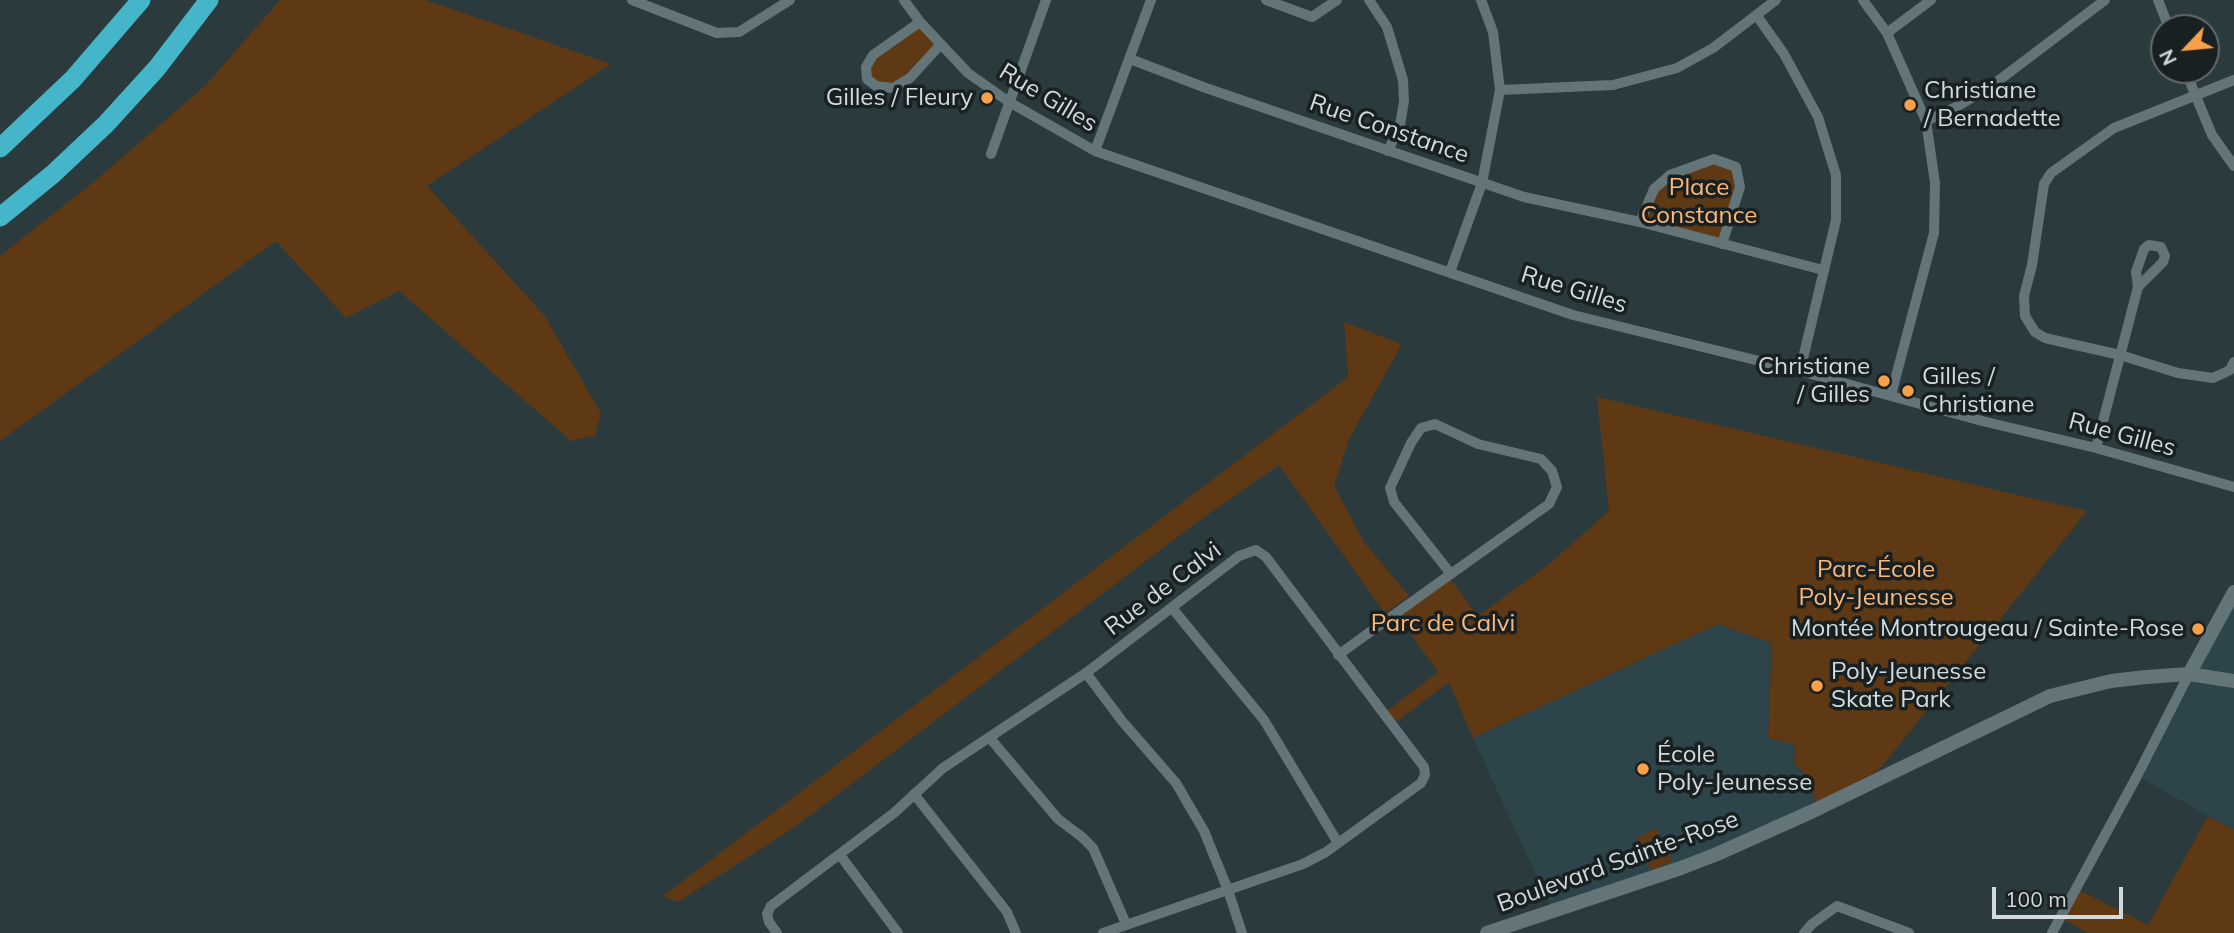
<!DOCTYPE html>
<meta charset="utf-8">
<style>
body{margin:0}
#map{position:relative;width:2234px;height:933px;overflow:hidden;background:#2b3a3d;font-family:Mulish,sans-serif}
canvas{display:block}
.north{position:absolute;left:2150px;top:14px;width:70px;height:70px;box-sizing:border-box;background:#192021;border:2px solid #636a6c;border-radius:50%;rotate:244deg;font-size:19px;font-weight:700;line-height:28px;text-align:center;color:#d1dadc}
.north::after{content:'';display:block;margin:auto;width:24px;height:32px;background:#f8a14a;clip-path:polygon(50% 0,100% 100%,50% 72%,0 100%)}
.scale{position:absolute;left:1992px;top:887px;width:131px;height:32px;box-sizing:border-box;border:4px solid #d1dadc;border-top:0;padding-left:9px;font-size:21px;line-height:24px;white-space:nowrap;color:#d1dadc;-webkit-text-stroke:5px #192021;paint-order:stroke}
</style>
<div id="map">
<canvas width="2234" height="933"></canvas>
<div class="north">N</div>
<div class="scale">100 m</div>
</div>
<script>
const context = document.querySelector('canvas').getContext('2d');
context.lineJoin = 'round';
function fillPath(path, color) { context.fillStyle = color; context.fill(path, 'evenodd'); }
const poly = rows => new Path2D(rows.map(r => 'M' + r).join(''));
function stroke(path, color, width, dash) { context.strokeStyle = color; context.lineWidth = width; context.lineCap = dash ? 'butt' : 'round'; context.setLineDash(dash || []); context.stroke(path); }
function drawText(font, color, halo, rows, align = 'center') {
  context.font = font + ' Mulish,sans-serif'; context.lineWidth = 7; context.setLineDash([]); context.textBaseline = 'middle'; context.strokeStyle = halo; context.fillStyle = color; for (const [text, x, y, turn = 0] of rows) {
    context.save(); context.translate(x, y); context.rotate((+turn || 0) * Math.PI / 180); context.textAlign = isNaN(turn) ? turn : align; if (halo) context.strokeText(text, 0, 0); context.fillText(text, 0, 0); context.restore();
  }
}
const built = poly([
 [2234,592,2234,830,2137,776],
 [1718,624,1772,643,1768,737,1795,745,1794,763,1805,775,1816,802,1695,857,1550,905,1473,738]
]);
const green = poly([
 [280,0,426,0,611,64,427,186,544,315,601,413,595,435,571,441,399,291,346,318,276,241,0,441,0,256,96,180,206,85],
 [920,22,941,44,893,88,867,79,873,55],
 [1714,159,1736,167,1740,187,1722,244,1640,222,1654,189,1670,175],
 [1344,322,1402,344,1349,439,1334,486,1364,542,1409,596,1385,613,1279,465,1196,523,792,829,678,902,663,896,1348,377],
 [1597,397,2087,511,1878,771,1816,802,1805,775,1794,763,1795,745,1768,738,1772,643,1718,624,1473,738,1449,682,1392,725,1383,714,1438,672,1396,614,1448,576,1478,616,1548,565,1609,511],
 [2208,816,2234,830,2234,933,2088,933,2060,917,2075,888,2148,925],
 [1656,829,1672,862,1651,870,1636,838]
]);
const street = poly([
 [632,0,717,33,739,32,790,0],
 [904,0,920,22,968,73,1009,102,1095,151,1573,315,1800,371,1982,421,2096,448,2234,487],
 [1266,0,1312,17,1337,0],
 [1369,0,1387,27,1403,80,1404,101,1400,125,1388,151],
 [1863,0,1887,33,1926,121,1935,183,1934,233,1891,395],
 [2158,0,2169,28],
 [1757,16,1784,54,1818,117,1836,175,1836,220,1800,371],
 [920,22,873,55,866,67,867,79,876,86,893,88,910,78,941,44],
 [1887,33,1931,0],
 [1130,59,1206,88,1524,197,1640,222,1823,270],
 [2185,70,2212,135,2234,166],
 [2234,80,2114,128,2051,173,2044,184,2032,265,2024,296,2025,316,2035,332,2045,338,2120,355,2178,373,2213,378,2230,370,2234,362],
 [1500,90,1613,85,1677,68,1713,48,1776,0],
 [1926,121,1958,106,1990,87,2105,0],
 [1095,151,1151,0],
 [991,154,1046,0],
 [1640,222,1654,189,1670,175,1714,159,1736,167,1740,187,1722,244],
 [1450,272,1482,183,1500,90,1493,32,1481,0],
 [2096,448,2138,287,2136,272,2144,249,2149,245,2161,247,2165,256,2163,262,2138,287],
 [1172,608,1264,720,1338,843],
 [1338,655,1448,576,1549,504,1557,487,1552,471,1541,459,1478,444,1435,424,1421,428,1411,443,1390,488,1394,502,1451,574],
 [1086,673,1122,721,1176,783,1204,831,1228,890,1242,933],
 [989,737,1058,819,1082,837,1093,848,1126,924],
 [914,794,1007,912,1016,933],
 [840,855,898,933],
 [777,933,769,922,767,914,771,906,894,813,943,768,1086,673,1239,556,1256,550,1266,557,1424,767,1425,775,1421,783,1326,852,1303,864,1103,933],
 [1804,933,1812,924,1837,906,1909,933],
 [2052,933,2137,776,2189,674]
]);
const secondary = poly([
 [2189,674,2234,592],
 [1487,933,1681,868,1717,854,1813,811,2050,696,2111,681,2146,677,2189,674,2234,681]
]);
const highway = poly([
 [0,148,73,79,141,0],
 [0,217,53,174,106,124,157,68,209,0]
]);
const markers = [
 [987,98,7,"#f8a14a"],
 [1910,105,7,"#f8a14a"],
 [1884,381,7,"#f8a14a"],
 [1908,391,7,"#f8a14a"],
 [2198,629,7,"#f8a14a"],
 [1817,686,7,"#f8a14a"],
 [1643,769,7,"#f8a14a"]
];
const poiNames = [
 ["Christiane",1924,91],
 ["/ Bernadette",1924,119],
 ["Gilles / Fleury",973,98,"right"],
 ["Christiane",1870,367,"right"],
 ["/ Gilles",1870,395,"right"],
 ["Gilles /",1922,377],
 ["Christiane",1922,405],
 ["Montée Montrougeau / Sainte-Rose",2184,629,"right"],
 ["Poly-Jeunesse",1831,672],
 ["Skate Park",1831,700],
 ["École",1657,755],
 ["Poly-Jeunesse",1657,783]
];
const streetNames = [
 ["Rue Gilles",1048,98,31],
 ["Rue Constance",1389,129,19],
 ["Rue Gilles",1574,290,17],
 ["Rue Gilles",2122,435,15],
 ["Rue de Calvi",1163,589,-37],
 ["Boulevard Sainte-Rose",1618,862,-20]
];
const parkNames = [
 ["Place",1699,188],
 ["Constance",1699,216],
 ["Parc-École",1876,570],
 ["Poly-Jeunesse",1876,598],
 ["Parc de Calvi",1443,624]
];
fillPath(built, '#2d454a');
fillPath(green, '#5e3913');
stroke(street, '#647579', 10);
stroke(secondary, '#647579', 14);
stroke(highway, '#45b6c9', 19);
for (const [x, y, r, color] of markers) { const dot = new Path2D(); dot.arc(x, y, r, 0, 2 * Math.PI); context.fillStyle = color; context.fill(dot); stroke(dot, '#192021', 2.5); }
drawText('24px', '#d1dadc', '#192021', poiNames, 'left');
drawText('24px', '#d1dadc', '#192021', streetNames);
drawText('24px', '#fdb777', '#192021', parkNames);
</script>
